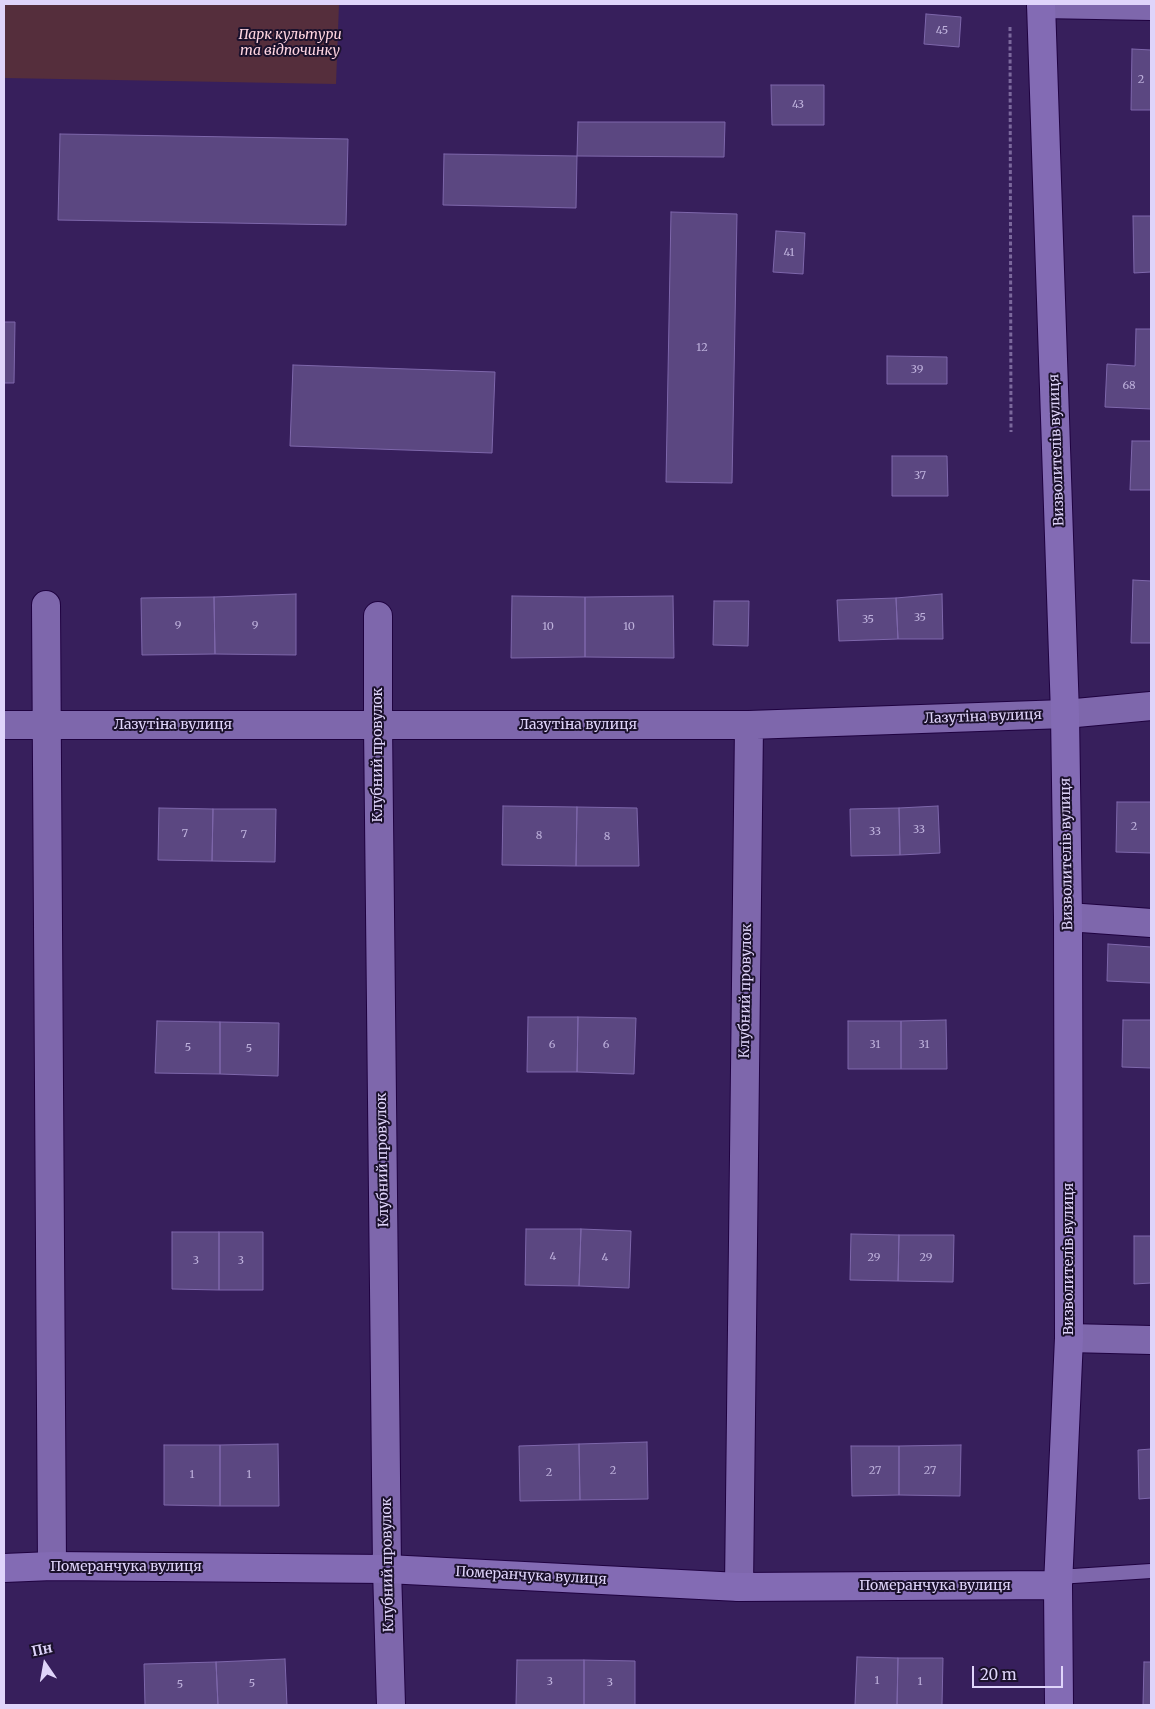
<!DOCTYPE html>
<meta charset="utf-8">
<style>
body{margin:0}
#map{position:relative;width:1155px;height:1709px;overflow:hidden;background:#371f5c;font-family:Merriweather,serif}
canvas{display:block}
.frame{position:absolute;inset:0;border:5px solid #dfd4fa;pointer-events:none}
.north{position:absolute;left:20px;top:1639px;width:50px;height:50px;-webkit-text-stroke:4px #1b112c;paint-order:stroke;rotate:348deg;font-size:14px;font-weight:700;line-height:20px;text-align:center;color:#dfd4fa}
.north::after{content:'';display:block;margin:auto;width:18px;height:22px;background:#dfd4fa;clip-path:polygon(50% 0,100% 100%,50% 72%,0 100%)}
.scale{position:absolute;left:972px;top:1666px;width:91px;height:22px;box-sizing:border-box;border:2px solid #dfd4fa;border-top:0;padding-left:6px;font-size:15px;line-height:18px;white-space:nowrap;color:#dfd4fa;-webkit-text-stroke:4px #1b112c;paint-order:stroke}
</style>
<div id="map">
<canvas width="1155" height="1709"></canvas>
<div class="frame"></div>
<div class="north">Пн</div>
<div class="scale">20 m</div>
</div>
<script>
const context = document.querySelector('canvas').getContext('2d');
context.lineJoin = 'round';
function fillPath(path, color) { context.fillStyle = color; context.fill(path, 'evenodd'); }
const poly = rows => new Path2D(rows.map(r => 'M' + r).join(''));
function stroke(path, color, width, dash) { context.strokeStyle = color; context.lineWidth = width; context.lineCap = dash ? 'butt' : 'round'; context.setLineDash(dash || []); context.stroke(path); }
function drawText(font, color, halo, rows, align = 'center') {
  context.font = font + ' Merriweather,serif'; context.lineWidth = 4; context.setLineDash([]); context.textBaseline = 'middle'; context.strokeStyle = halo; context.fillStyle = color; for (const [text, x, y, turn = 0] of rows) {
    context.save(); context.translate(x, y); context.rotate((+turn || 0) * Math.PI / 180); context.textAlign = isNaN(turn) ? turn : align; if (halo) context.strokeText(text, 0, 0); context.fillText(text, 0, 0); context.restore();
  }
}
const green = poly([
 [4,4,339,4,336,84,4,78]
]);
const building = poly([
 [926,14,961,17,959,47,924,44,926,14],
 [1132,49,1151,50,1151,110,1131,110,1132,49],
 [771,85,824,85,824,125,772,125,771,85],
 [578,122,725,122,724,157,577,156,578,122],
 [60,134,348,139,346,225,58,220,60,134],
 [444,154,577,156,576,208,443,205,444,154],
 [671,212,737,214,732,483,666,482,671,212],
 [1133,216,1151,216,1151,272,1134,273,1133,216],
 [776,231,805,233,803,274,773,272,776,231],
 [4,322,15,322,14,383,4,383,4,322],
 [1136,329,1151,329,1151,409,1105,407,1107,364,1135,366,1136,329],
 [887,356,947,357,947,384,887,384,887,356],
 [293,365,495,372,492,453,290,446,293,365],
 [1132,441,1151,441,1151,490,1130,490,1132,441],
 [892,456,947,456,948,496,892,496,892,456],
 [1133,580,1151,581,1151,643,1131,643,1133,580],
 [296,594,296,655,215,654,214,597,296,594],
 [942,594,943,639,898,639,896,598,942,594],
 [512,596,585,597,585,657,511,658,512,596],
 [673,596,674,658,585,657,585,597,673,596],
 [214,597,215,654,142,655,141,598,214,597],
 [896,598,898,639,839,641,837,600,896,598],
 [714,601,749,601,748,646,713,645,714,601],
 [1117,802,1151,802,1151,853,1116,852,1117,802],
 [503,806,577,807,576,866,502,865,503,806],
 [938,806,940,853,900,855,899,808,938,806],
 [577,807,637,808,639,866,576,866,577,807],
 [159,808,213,809,212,861,158,860,159,808],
 [899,808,900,855,851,856,850,809,899,808],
 [213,809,276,809,275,862,212,861,213,809],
 [1108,944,1151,947,1151,983,1107,981,1108,944],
 [528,1017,578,1017,577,1072,527,1072,528,1017],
 [578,1017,636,1018,634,1074,577,1072,578,1017],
 [946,1020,947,1069,901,1069,901,1021,946,1020],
 [1123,1020,1151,1020,1151,1068,1122,1067,1123,1020],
 [157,1021,220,1022,220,1074,155,1073,157,1021],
 [848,1021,901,1021,901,1069,848,1069,848,1021],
 [220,1022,279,1023,278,1076,220,1074,220,1022],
 [526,1229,581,1229,579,1286,525,1285,526,1229],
 [581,1229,631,1231,629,1288,579,1286,581,1229],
 [172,1232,219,1232,219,1290,172,1289,172,1232],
 [219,1232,263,1232,263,1290,219,1290,219,1232],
 [851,1234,899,1235,898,1281,850,1280,851,1234],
 [899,1235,954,1235,953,1282,898,1281,899,1235],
 [1134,1236,1151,1236,1151,1283,1134,1284,1134,1236],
 [647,1442,648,1499,580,1500,579,1444,647,1442],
 [278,1444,279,1506,220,1506,220,1445,278,1444],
 [579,1444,580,1500,520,1501,519,1446,579,1444],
 [164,1445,220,1445,220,1506,164,1505,164,1445],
 [961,1445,960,1496,899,1495,899,1446,961,1445],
 [851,1446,899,1446,899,1495,852,1496,851,1446],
 [1151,1449,1151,1498,1139,1499,1138,1450,1151,1449],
 [857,1657,898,1658,897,1705,855,1705,857,1657],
 [898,1658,943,1658,942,1705,897,1705,898,1658],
 [285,1659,287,1705,218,1705,216,1662,285,1659],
 [517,1660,584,1660,584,1705,516,1705,517,1660],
 [584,1660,635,1661,635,1705,584,1705,584,1660],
 [216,1662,218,1705,145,1705,144,1664,216,1662],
 [1144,1662,1151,1662,1151,1705,1143,1705,1144,1662]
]);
const path = poly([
 [1010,27,1011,432]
]);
const lane = poly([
 [1058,1577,1151,1571]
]);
const street = poly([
 [1041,4,1151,6],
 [46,605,52,1566],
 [378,616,378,725,387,1569,391,1705],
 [4,725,749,725,1065,714,1151,706],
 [1068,917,1151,923],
 [1069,1338,1151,1340],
 [739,1587,749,725]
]);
const secondary = poly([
 [1041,4,1065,714,1068,917,1069,1338,1058,1585,1059,1705],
 [4,1568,52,1566,387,1569,739,1587,1058,1585]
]);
const numberNames = [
 ["45",942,31],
 ["2",1141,80],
 ["43",798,105],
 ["41",789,253],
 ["12",702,348],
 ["39",917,370],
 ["68",1129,386],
 ["37",920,476],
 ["35",920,618],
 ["35",868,620],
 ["9",178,626],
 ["9",255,626],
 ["10",548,627],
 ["10",629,627],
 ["2",1134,827],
 ["33",919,830],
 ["33",875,832],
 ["7",185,834],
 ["7",244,835],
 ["8",539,836],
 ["8",607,837],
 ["6",552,1045],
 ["6",606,1045],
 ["31",875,1045],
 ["31",924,1045],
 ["5",188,1048],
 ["5",249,1049],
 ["4",553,1257],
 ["4",605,1258],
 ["29",874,1258],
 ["29",926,1258],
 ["3",196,1261],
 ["3",241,1261],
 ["2",613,1471],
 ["27",875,1471],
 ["27",930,1471],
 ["2",549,1473],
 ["1",192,1475],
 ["1",249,1475],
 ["1",877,1681],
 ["3",550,1682],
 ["1",920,1682],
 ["3",610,1683],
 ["5",252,1684],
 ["5",180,1685]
];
const parkNames = [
 ["Парк культури",290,35],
 ["та відпочинку",290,51]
];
const streetNames = [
 ["Визволителів вулиця",1057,450,-92],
 ["Лазутіна вулиця",983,717,-2],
 ["Лазутіна вулиця",173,725],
 ["Лазутіна вулиця",578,725],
 ["Клубний провулок",378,755,-90],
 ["Визволителів вулиця",1067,854,-91],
 ["Клубний провулок",746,991,-89],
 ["Клубний провулок",383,1160,-91],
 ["Визволителів вулиця",1069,1259,-90],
 ["Клубний провулок",388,1565,-91],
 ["Померанчука вулиця",126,1567],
 ["Померанчука вулиця",531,1576,3],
 ["Померанчука вулиця",935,1586]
];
fillPath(green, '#552e3c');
fillPath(building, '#5b4781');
stroke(building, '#7e67ab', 1);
stroke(lane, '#1f0240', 16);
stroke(street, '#1f0240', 30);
stroke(secondary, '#1f0240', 30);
stroke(path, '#7b689c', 3, [4, 2.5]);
stroke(lane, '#7e67ac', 14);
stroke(street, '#7e67ac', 28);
stroke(secondary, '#836bb4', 28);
drawText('11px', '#beb1dc', null, numberNames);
drawText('italic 14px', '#ffd5e1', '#1b112c', parkNames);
drawText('14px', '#dfd4fa', '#1b112c', streetNames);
</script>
